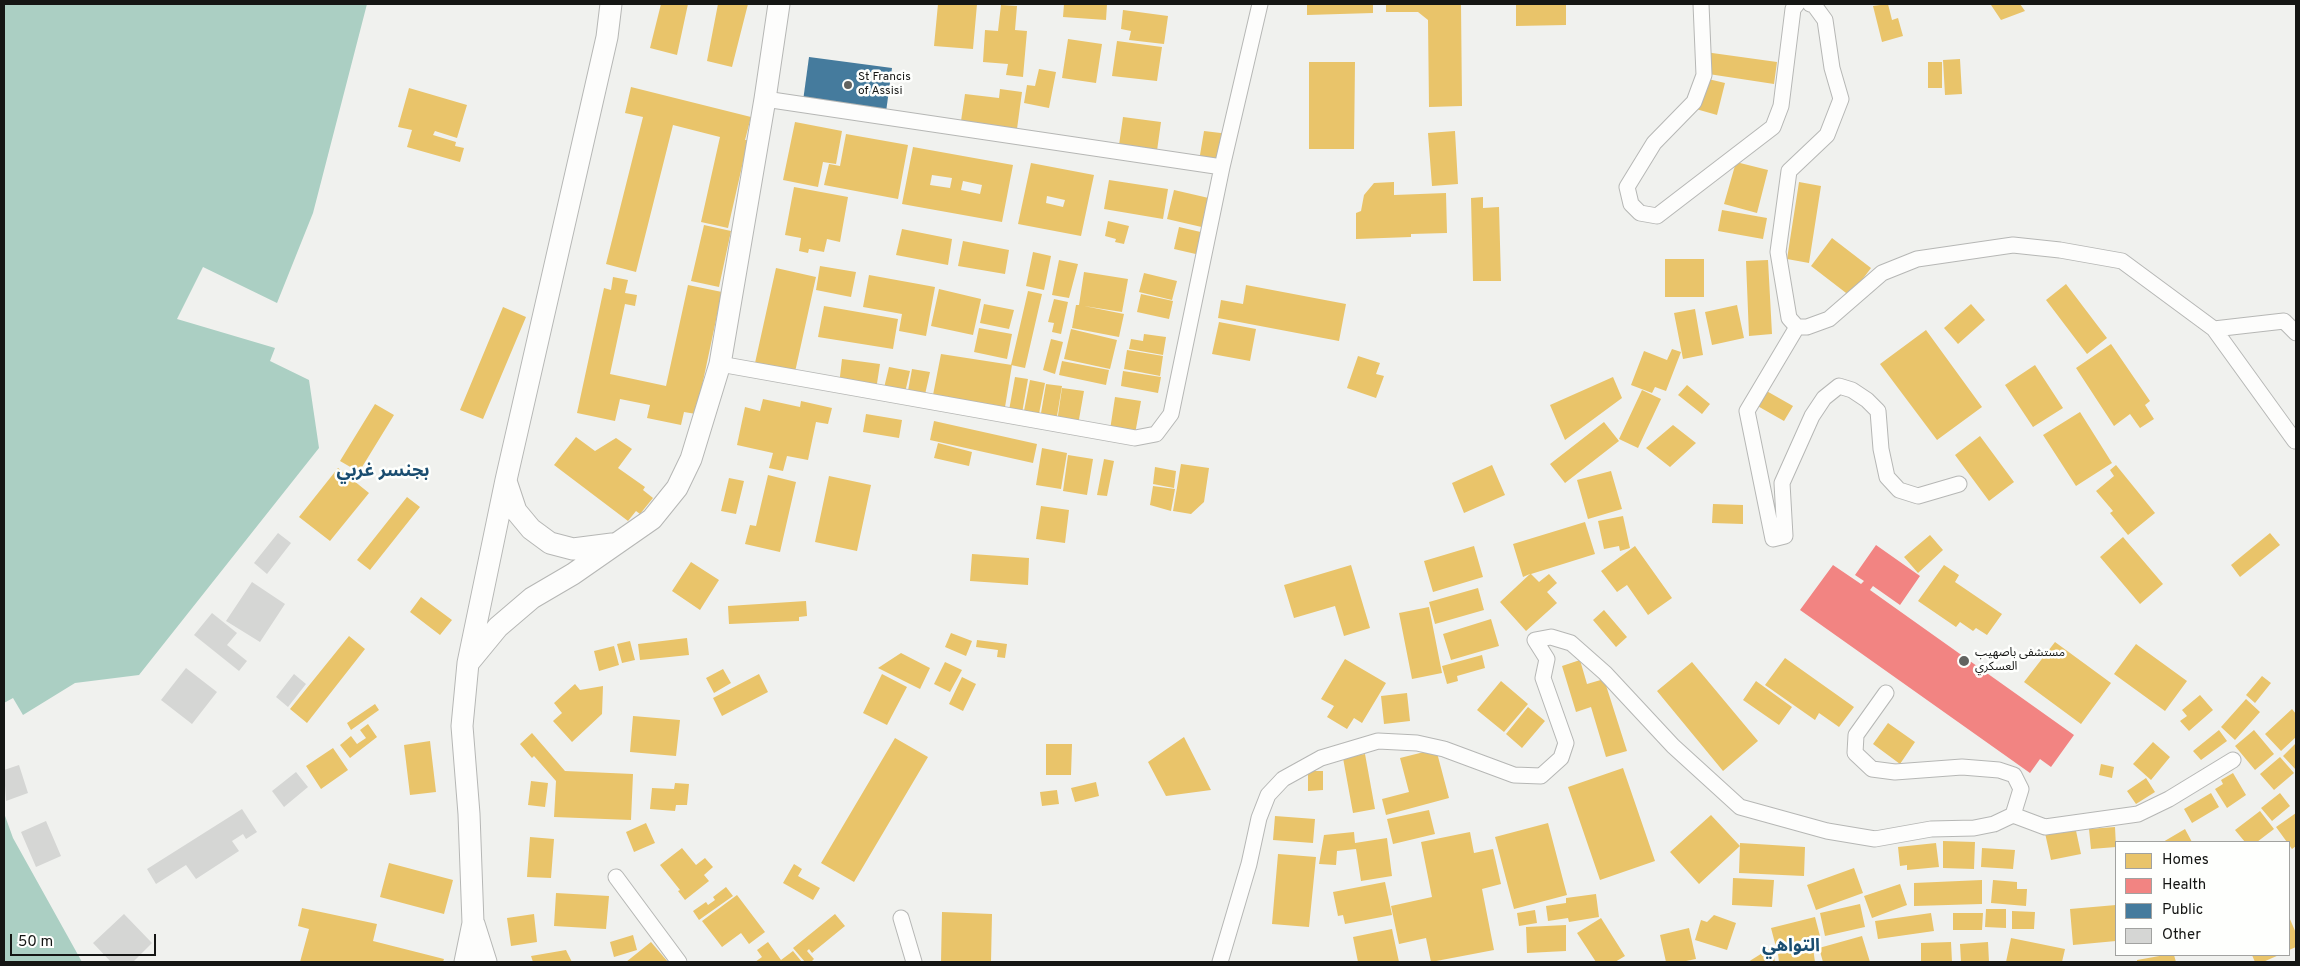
<!DOCTYPE html>
<meta charset="utf-8">
<style>
body{margin:0}
#map{position:relative;width:2300px;height:966px;overflow:hidden;background:#f0f1ee;font-family:Overpass,sans-serif}
canvas{display:block}
.frame{position:absolute;inset:0;border:5px solid #151614;pointer-events:none}
.legend{position:absolute;left:2115px;top:841px;width:175px;height:115px;box-sizing:border-box;background:#fefffd;border:1px solid #a1a2a0;margin:0;padding:6px 9px;list-style:none;font-size:15px;color:#151614}
.legend li{display:flex;align-items:center;gap:10px;height:25px}
.legend b{width:25px;border:1px solid #a1a2a0}
.scale{position:absolute;left:10px;top:934px;width:146px;height:22px;box-sizing:border-box;border:2px solid #151614;border-top:0;padding-left:6px;font-size:15px;line-height:18px;white-space:nowrap;color:#151614;-webkit-text-stroke:4px #fefffd;paint-order:stroke}
</style>
<div id="map">
<canvas width="2300" height="966"></canvas>
<div class="frame"></div>
<ul class="legend">
<li><b style="height:14px;background:#e9c46a"></b>Homes</li>
<li><b style="height:14px;background:#f28482"></b>Health</li>
<li><b style="height:14px;background:#457b9d"></b>Public</li>
<li><b style="height:14px;background:#d5d6d4"></b>Other</li>
</ul>
<div class="scale">50 m</div>
</div>
<script>
const context = document.querySelector('canvas').getContext('2d');
context.lineJoin = 'round';
function fillPath(path, color) { context.fillStyle = color; context.fill(path, 'evenodd'); }
const poly = rows => new Path2D(rows.map(r => 'M' + r).join(''));
function stroke(path, color, width, dash) { context.strokeStyle = color; context.lineWidth = width; context.lineCap = dash ? 'butt' : 'round'; context.setLineDash(dash || []); context.stroke(path); }
function drawText(font, color, halo, rows, align = 'center') {
  context.font = font + ' Overpass,"Noto Sans Arabic",sans-serif'; context.lineWidth = 5; context.setLineDash([]); context.textBaseline = 'middle'; context.strokeStyle = halo; context.fillStyle = color; for (const [text, x, y, turn = 0] of rows) {
    context.save(); context.translate(x, y); context.rotate((+turn || 0) * Math.PI / 180); context.textAlign = isNaN(turn) ? turn : align; if (halo) context.strokeText(text, 0, 0); context.fillText(text, 0, 0); context.restore();
  }
}
const water = poly([
 [4,4,367,4,313,213,277,303,203,267,177,319,275,348,270,361,309,380,319,448,139,675,75,683,23,715,13,698,4,703],
 [4,813,13,838,82,962,4,962]
]);
const homes = poly([
 [661,4,688,4,677,55,650,48],
 [718,4,748,4,732,67,707,61],
 [938,4,977,4,973,49,934,46],
 [1064,4,1107,4,1106,20,1063,17],
 [1307,4,1373,4,1373,13,1307,15],
 [1386,4,1461,4,1462,106,1429,107,1428,20,1418,12,1386,12],
 [1516,4,1566,4,1566,25,1516,26],
 [1888,4,1892,20,1898,18,1903,36,1882,42,1873,6],
 [1995,4,2020,4,2025,11,2001,20,1991,5],
 [1001,5,1017,6,1015,30,1027,31,1023,77,1006,75,1008,64,983,62,985,30,998,31],
 [1123,10,1168,16,1164,44,1129,40,1131,31,1121,29],
 [1068,39,1102,44,1096,83,1062,78],
 [1117,41,1162,47,1157,81,1112,76],
 [1705,52,1777,62,1774,84,1702,73],
 [1960,59,1962,94,1945,95,1943,60],
 [1309,62,1355,62,1354,149,1309,149],
 [1928,62,1942,62,1942,88,1928,88],
 [1039,69,1056,72,1049,108,1024,103,1027,85,1035,86],
 [1704,78,1725,83,1717,115,1696,109],
 [631,87,751,117,745,140,748,140,728,228,701,222,720,137,673,125,636,272,606,264,643,117,625,113],
 [409,88,467,105,457,138,435,131,433,135,456,142,455,146,464,148,460,162,407,147,412,130,398,127],
 [1000,89,1022,92,1017,129,961,121,965,94,999,98],
 [1123,117,1161,122,1156,158,1118,152],
 [795,122,842,131,836,164,823,162,818,187,783,180],
 [1204,131,1229,134,1225,165,1199,161],
 [1455,131,1458,184,1432,186,1428,133],
 [846,134,908,145,898,199,824,185,829,164,840,166],
 [913,147,1013,165,1002,222,902,204],
 [932,175,952,178,950,188,930,185],
 [963,181,982,185,980,194,961,190],
 [1736,162,1768,170,1757,213,1724,204],
 [1031,163,1094,175,1081,236,1018,224],
 [1047,196,1065,200,1063,207,1046,203],
 [1109,180,1168,189,1163,219,1104,209],
 [1394,182,1394,195,1446,193,1447,233,1411,234,1411,237,1356,239,1356,213,1361,211,1364,195,1374,183],
 [1799,182,1821,186,1809,263,1787,259],
 [794,187,848,197,840,242,827,239,824,252,809,249,808,253,799,251,801,238,785,235],
 [1174,190,1213,199,1206,228,1167,219],
 [1483,197,1483,208,1499,207,1501,281,1473,281,1471,198],
 [1722,210,1767,218,1763,239,1718,231],
 [1108,221,1129,226,1124,244,1115,242,1116,239,1105,236],
 [704,225,731,231,719,287,691,281],
 [1179,227,1205,233,1200,255,1174,249],
 [902,229,952,239,948,265,896,255],
 [1832,238,1871,268,1850,296,1811,266],
 [963,241,1009,250,1005,274,958,266],
 [1033,252,1051,256,1044,290,1026,286],
 [1665,259,1704,259,1704,297,1665,297],
 [1059,260,1078,264,1069,298,1052,295],
 [1768,260,1772,334,1749,336,1746,261],
 [820,266,856,272,851,297,816,290],
 [776,268,816,277,795,372,755,363],
 [1084,272,1128,279,1122,312,1084,306,1124,314,1119,337,1072,328,1076,305,1079,305],
 [1144,273,1177,281,1172,300,1139,292],
 [869,275,935,287,926,336,899,331,902,314,863,307],
 [613,277,628,280,625,293,637,295,635,306,625,304,610,374,666,386,688,285,722,292,696,414,684,412,681,425,647,418,650,405,620,399,615,421,577,413,604,288,611,290],
 [2066,284,2107,338,2087,354,2046,300],
 [1246,285,1346,304,1339,341,1218,318,1221,300,1243,304],
 [939,289,981,299,973,335,931,326],
 [1028,291,1042,294,1025,368,1011,365],
 [1141,294,1173,301,1169,319,1137,312],
 [1054,299,1068,302,1061,334,1052,332,1054,323,1048,322],
 [984,304,1014,310,1009,329,980,323],
 [1971,304,1985,320,1958,344,1944,328],
 [1737,305,1744,338,1712,345,1705,312],
 [824,306,898,319,893,349,818,337],
 [503,307,526,317,483,419,460,410],
 [1695,309,1703,355,1683,359,1674,313],
 [1219,322,1256,329,1250,361,1212,354],
 [979,328,1012,334,1007,359,974,352],
 [1071,329,1117,340,1110,369,1064,359],
 [1926,330,1982,407,1937,440,1880,364],
 [1144,334,1166,337,1163,355,1129,349,1131,339,1143,341],
 [1051,339,1063,342,1055,374,1043,370],
 [2111,344,2150,401,2145,405,2154,419,2140,428,2130,414,2114,426,2076,368],
 [1672,349,1681,352,1666,391,1655,387,1652,393,1631,385,1644,351,1667,360],
 [1127,350,1163,356,1160,376,1124,369],
 [941,354,1012,365,1005,407,933,395],
 [1358,356,1380,363,1376,374,1384,376,1376,398,1347,388],
 [842,359,880,364,876,390,839,385],
 [1062,361,1109,370,1106,385,1059,375],
 [2035,365,2063,408,2033,427,2005,385],
 [889,367,910,371,904,397,883,392],
 [912,369,930,372,924,399,907,396],
 [1123,371,1161,377,1158,393,1121,386],
 [1015,377,1028,379,1021,419,1008,416],
 [1613,377,1622,398,1565,440,1550,405],
 [1030,380,1045,383,1038,419,1023,416],
 [1046,384,1062,386,1056,422,1040,419],
 [1687,385,1710,404,1702,414,1678,395],
 [1756,385,1793,406,1784,421,1747,400],
 [1062,388,1084,391,1078,425,1057,422],
 [1642,390,1661,399,1638,448,1619,439],
 [1115,397,1141,401,1135,434,1110,430],
 [763,399,800,407,801,401,832,408,828,424,816,422,808,460,787,456,783,471,769,468,773,453,737,445,745,407,760,411],
 [375,404,394,415,359,472,340,461],
 [2080,412,2112,463,2076,486,2043,435],
 [866,414,902,420,899,438,863,432],
 [934,421,1037,444,1033,463,930,440],
 [1604,422,1619,441,1565,483,1550,464],
 [1673,425,1696,443,1670,467,1646,448],
 [1980,436,2014,482,1989,501,1955,455],
 [576,437,595,451,616,438,632,449,618,468,645,487,643,490,653,498,640,514,636,511,628,521,554,465],
 [938,443,972,452,969,466,934,458],
 [1042,448,1067,453,1061,489,1036,485],
 [1068,455,1093,459,1087,495,1063,491],
 [1104,459,1114,461,1107,496,1097,495],
 [1181,464,1209,468,1204,502,1191,514,1173,511],
 [1492,465,1505,495,1464,513,1452,483],
 [2116,465,2155,513,2128,535,2110,513,2113,511,2096,491,2114,476,2110,470],
 [1155,467,1176,471,1174,488,1153,484],
 [338,468,369,493,330,541,299,517],
 [1611,471,1622,509,1588,519,1577,480],
 [768,475,796,482,780,552,745,544,750,525,756,526],
 [829,476,871,485,857,551,815,542],
 [729,478,744,481,736,514,721,511],
 [1153,486,1175,489,1171,511,1150,505],
 [407,497,420,507,370,570,357,560],
 [1713,504,1743,505,1743,524,1712,523],
 [1041,506,1069,510,1065,543,1036,539],
 [1623,516,1630,548,1620,551,1619,546,1604,549,1598,521],
 [1585,522,1595,554,1531,574,1539,582,1549,574,1557,583,1547,592,1557,603,1526,631,1500,602,1530,574,1523,577,1513,544],
 [2270,533,2280,545,2240,577,2231,565],
 [1930,535,1943,550,1918,573,1904,557],
 [2123,537,2163,584,2140,604,2100,557],
 [1474,546,1483,577,1433,592,1424,561],
 [1635,546,1672,598,1648,615,1627,585,1617,592,1601,571],
 [972,554,1029,558,1028,585,970,581],
 [691,562,719,580,700,610,672,591],
 [1351,565,1370,628,1344,636,1335,606,1294,618,1284,585],
 [1944,565,1959,575,1955,582,2002,614,1987,635,1976,628,1973,631,1960,622,1956,627,1918,601],
 [1478,588,1484,610,1435,624,1429,602],
 [421,597,452,620,440,635,410,612],
 [806,601,807,616,799,617,799,621,729,624,728,606],
 [1429,607,1442,673,1412,679,1399,613],
 [1604,610,1627,637,1616,647,1593,620],
 [1491,619,1499,646,1451,660,1443,634],
 [951,633,972,641,966,656,945,647],
 [349,636,365,649,307,723,290,709],
 [687,638,689,655,640,660,638,644],
 [977,640,1007,644,1005,658,997,657,998,650,976,647],
 [630,641,635,660,622,663,617,644],
 [2055,642,2111,683,2081,724,2024,682],
 [2136,644,2187,681,2165,711,2114,674],
 [614,646,619,665,599,671,594,651],
 [901,653,930,668,920,689,878,668],
 [1482,655,1485,668,1457,676,1458,681,1447,684,1442,666],
 [1785,658,1854,707,1839,727,1819,713,1815,720,1765,685],
 [1345,659,1386,683,1362,723,1354,718,1347,729,1327,717,1334,706,1321,699],
 [1580,660,1587,684,1604,679,1627,751,1606,757,1591,707,1576,712,1562,666],
 [945,662,962,670,950,692,934,684],
 [1692,662,1758,741,1723,771,1657,691],
 [723,669,731,683,714,693,706,678],
 [759,674,768,692,722,716,713,698],
 [882,674,907,687,887,725,863,713],
 [2262,676,2271,683,2255,703,2246,695],
 [962,677,976,684,963,711,949,704],
 [1501,681,1528,704,1504,732,1477,710],
 [1756,681,1792,707,1779,725,1743,700],
 [575,684,580,690,603,686,602,714,572,742,553,721,562,713,554,703],
 [1407,693,1410,721,1384,724,1381,696],
 [2200,695,2213,710,2189,731,2180,721,2187,716,2182,710],
 [2246,699,2260,712,2235,740,2221,727],
 [375,704,379,710,351,730,347,723],
 [1528,707,1545,721,1522,748,1506,734],
 [2292,709,2296,714,2296,737,2281,751,2265,734],
 [633,716,680,720,676,756,630,752],
 [1888,723,1915,742,1900,764,1873,744],
 [368,724,377,737,350,758,340,745,351,736,357,744,366,738,360,730],
 [2219,730,2227,741,2201,760,2193,751],
 [2254,730,2274,754,2255,770,2235,746],
 [532,733,565,771,633,774,631,820,554,817,556,781,534,756,532,758,520,744],
 [1184,737,1211,790,1166,796,1148,762],
 [895,738,928,757,854,882,821,863],
 [430,741,436,792,410,795,404,745],
 [2153,742,2170,757,2151,780,2133,764],
 [2296,743,2296,770,2283,756],
 [1046,744,1072,744,1071,775,1046,775],
 [333,748,348,770,321,789,306,766],
 [1436,749,1449,798,1386,815,1382,799,1409,792,1400,758],
 [1365,754,1375,809,1353,813,1343,758],
 [2280,757,2294,773,2274,790,2260,774],
 [2101,764,2114,767,2112,778,2099,775],
 [1623,768,1655,861,1600,880,1568,787],
 [1308,771,1323,771,1323,790,1308,791],
 [2233,773,2246,795,2227,808,2215,789,2223,784,2221,780],
 [2146,778,2155,792,2136,804,2127,791],
 [531,781,548,783,545,807,528,805],
 [1096,782,1099,796,1075,802,1071,788],
 [675,783,689,784,687,805,676,805,675,811,650,809,652,788,674,789],
 [1057,790,1059,804,1042,806,1040,792],
 [2211,793,2219,807,2192,823,2184,809],
 [2280,793,2290,806,2272,821,2261,808],
 [1429,810,1435,834,1393,844,1387,819],
 [2260,811,2274,829,2257,842,2245,842,2235,830],
 [2296,813,2296,846,2292,849,2276,827],
 [1711,815,1740,846,1699,884,1670,852],
 [1275,816,1315,819,1313,843,1273,840],
 [646,823,655,843,634,852,626,832],
 [1548,823,1567,895,1514,909,1495,837],
 [2075,826,2081,854,2051,860,2045,833],
 [2115,827,2116,847,2091,849,2089,829],
 [2185,829,2192,842,2163,842],
 [1354,832,1355,843,1387,838,1392,876,1361,881,1356,849,1337,851,1336,865,1319,864,1324,835],
 [1470,832,1474,853,1493,849,1501,884,1482,889,1494,950,1431,962,1426,938,1399,944,1391,906,1432,897,1421,842],
 [530,837,554,839,551,878,527,877],
 [1943,841,1975,842,1974,869,1943,868],
 [1740,843,1805,847,1804,876,1739,873],
 [1936,843,1939,867,1907,870,1907,865,1900,866,1898,847],
 [682,848,696,865,705,858,713,867,704,875,709,881,685,900,678,891,680,890,660,865],
 [1982,848,2015,850,2013,869,1981,867],
 [1278,854,1316,857,1309,927,1272,924],
 [389,863,453,880,444,914,380,897],
 [794,864,802,869,798,876,820,888,813,900,783,883],
 [1854,868,1863,893,1816,910,1807,885],
 [1733,878,1774,880,1772,907,1732,905],
 [1982,880,1982,904,1914,906,1914,883],
 [1993,880,2017,882,2017,889,2027,889,2026,906,1991,903],
 [1385,882,1392,915,1345,924,1343,915,1338,916,1333,892],
 [1900,884,1907,905,1872,918,1864,896],
 [726,887,733,896,699,920,693,911,706,902,708,905,715,900,713,897],
 [556,893,609,896,606,929,554,926],
 [1596,894,1599,917,1569,922,1568,918,1548,921,1546,906,1566,903,1566,898],
 [737,895,765,932,749,944,741,933,722,947,702,921],
 [1860,904,1865,927,1825,936,1820,913],
 [2116,905,2116,941,2073,945,2070,909],
 [302,908,377,924,373,941,444,959,443,962,300,962,309,929,298,926],
 [1986,909,2006,909,2006,928,1985,927],
 [1535,910,1537,923,1519,926,1517,913],
 [2012,911,2035,912,2034,929,2012,929],
 [942,912,992,914,991,962,941,962],
 [1931,913,1934,931,1878,939,1875,921],
 [1953,913,1983,913,1982,930,1953,930],
 [534,914,537,942,511,946,507,918],
 [835,914,845,926,812,953,809,949,807,951,814,959,811,962,805,962,793,948],
 [1714,915,1736,923,1727,950,1695,940,1701,920,1707,922],
 [1815,917,1820,936,1776,947,1771,928],
 [2289,917,2296,933,2296,947,2289,950],
 [1601,918,1625,956,1615,962,1596,962,1577,933],
 [1566,925,1566,951,1527,953,1526,927],
 [1689,928,1696,959,1681,962,1666,962,1660,935],
 [1392,929,1399,962,1358,962,1353,937],
 [633,935,637,950,614,957,610,942],
 [1862,936,1870,962,1823,962,1819,948],
 [2011,938,2065,949,2062,962,2006,962],
 [651,942,668,962,626,962],
 [768,942,781,960,793,951,802,962,755,962,762,957,757,950],
 [1951,942,1952,962,1921,962,1921,943],
 [1988,942,1989,962,1961,962,1960,944],
 [1772,947,1775,962,1748,962],
 [1813,948,1815,962,1779,962,1778,954],
 [566,950,572,962,533,962,531,956],
 [2165,955,2174,955,2176,962,2137,962,2137,960],
 [2252,955,2279,955,2263,962,2255,962]
]);
const health = poly([
 [1876,545,1920,576,1900,605,1873,586,1870,590,2074,735,2051,767,2040,759,2030,773,1800,610,1833,565,1861,584,1864,581,1855,575]
]);
const public = poly([
 [809,57,892,68,886,112,803,101]
]);
const building = poly([
 [278,533,291,543,267,574,254,563],
 [252,582,285,604,260,642,226,621],
 [212,613,237,633,227,645,247,661,239,671,194,635],
 [186,668,217,692,192,724,161,700],
 [294,674,306,684,288,707,276,697],
 [19,765,28,793,6,801,4,770],
 [296,772,308,787,284,807,272,791],
 [242,809,257,832,246,839,243,834,232,841,239,851,196,879,186,865,156,884,147,869],
 [46,821,61,856,36,867,21,832],
 [124,914,152,943,133,962,111,962,93,943]
]);
const street = poly([
 [1701,4,1704,75,1694,102,1654,143,1627,187,1631,204,1640,213,1657,216,1773,127,1781,106,1793,9,1797,4],
 [1810,4,1814,5,1825,20,1832,68,1841,99,1827,135,1789,171,1778,252,1789,318,1797,327,1807,327,1829,319,1882,273,1917,259,2013,245,2060,250,2122,261,2214,329,2295,441,2296,439],
 [765,99,1222,167],
 [1797,327,1747,411,1773,539,1785,536,1782,483,1812,416,1824,398,1839,386,1852,390,1867,400,1878,411,1881,449,1887,477,1899,490,1918,496,1959,484],
 [2214,329,2284,321,2296,333],
 [720,364,1135,438,1156,434,1171,414,1222,167,1260,4],
 [2013,815,2045,827,2138,814,2169,799,2233,760],
 [616,877,679,962],
 [901,918,914,962],
 [1220,962,1249,864,1259,818,1268,795,1283,779,1321,758,1378,741,1417,743,1444,749,1514,775,1541,776,1561,758,1566,743,1543,678,1547,659,1535,640,1551,637,1571,643,1605,673,1673,746,1740,807,1827,831,1875,839,1931,829,1974,828,1994,824,2013,815,2021,789,2014,775,1999,770,1962,767,1895,772,1872,769,1855,753,1856,735,1886,693]
]);
const secondary = poly([
 [506,481,516,511,531,529,550,543,573,549,612,544],
 [470,661,498,627,532,598,573,574,652,519,677,488,691,459,720,364,765,99,779,4],
 [474,924,486,962],
 [465,962,473,923,469,814,462,726,468,663,506,480,607,37,611,4]
]);
const markers = [
 [848,85,5,"#626360"],
 [1964,661,6,"#626360"]
];
const poiNames = [
 ["St Francis",858,78],
 ["of Assisi",858,92],
 ["مستشفى باصهيب",1975,654],
 ["العسكري",1975,668]
];
const districtNames = [
 ["بجنسر غربي",383,472],
 ["التواهي",1791,947]
];
fillPath(water, '#abcfc3');
fillPath(homes, '#e9c46a');
fillPath(health, '#f28482');
fillPath(public, '#457b9d');
fillPath(building, '#d5d6d4');
stroke(street, '#b6b7b5', 17);
stroke(secondary, '#b6b7b5', 23);
stroke(street, '#fdfdfc', 15);
stroke(secondary, '#fdfdfc', 21);
for (const [x, y, r, color] of markers) { const dot = new Path2D(); dot.arc(x, y, r, 0, 2 * Math.PI); context.fillStyle = color; context.fill(dot); stroke(dot, '#fefffd', 2); }
drawText('12px', '#151614', '#fefffd', poiNames, 'left');
drawText('bold 18px', '#1a4d70', '#fefffd', districtNames);
</script>
